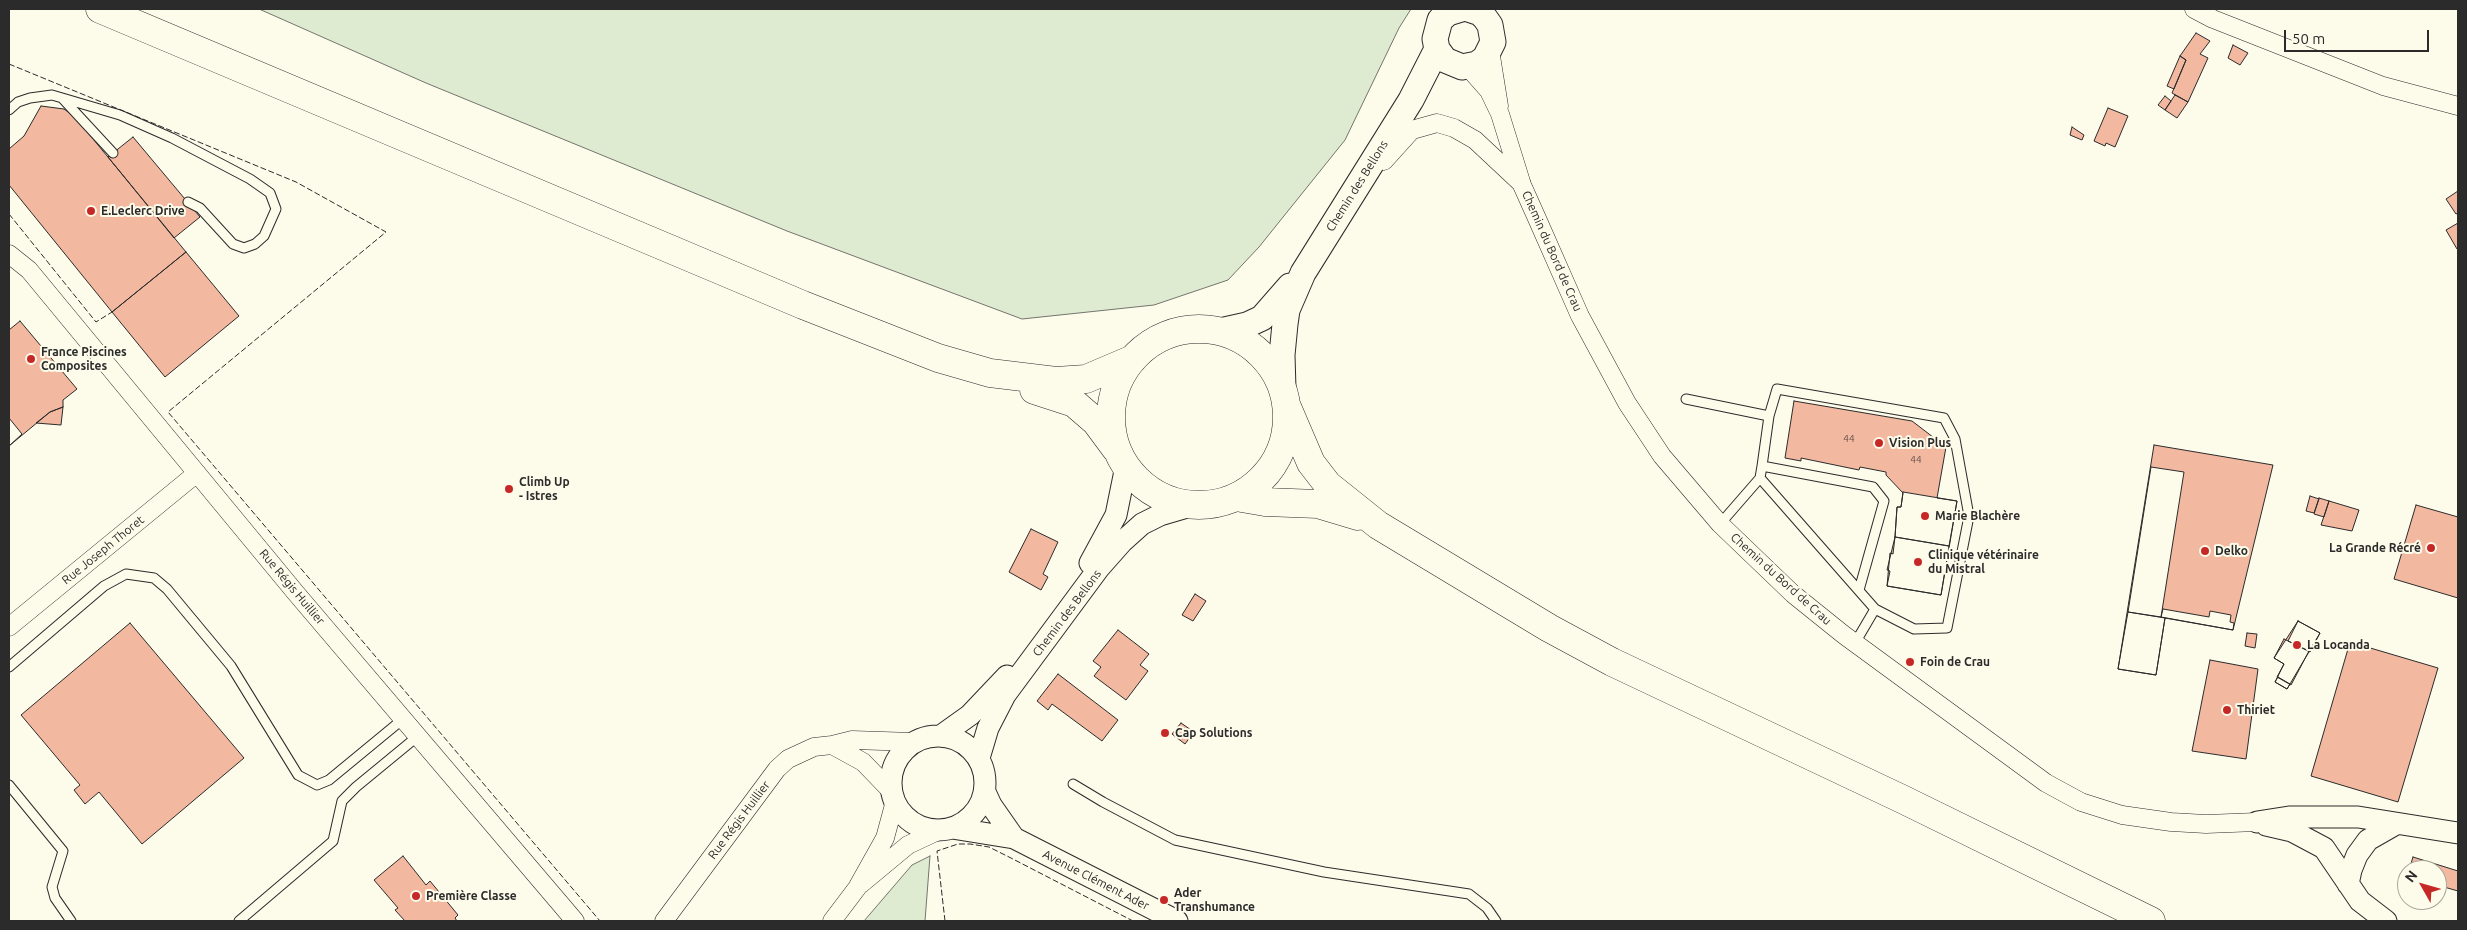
<!DOCTYPE html>
<meta charset="utf-8">
<style>
body{margin:0}
#map{position:relative;width:2467px;height:930px;overflow:hidden;background:#fdfbea;font-family:Ubuntu,sans-serif}
canvas{display:block}
.frame{position:absolute;inset:0;border:10px solid #2b2b2b;pointer-events:none}
.north{position:absolute;left:2397px;top:860px;width:50px;height:50px;box-sizing:border-box;background:#fdfbea;border:1px solid #a9a89e;border-radius:50%;rotate:308deg;font-size:14px;font-weight:700;line-height:20px;text-align:center;color:#2b2b2b}
.north::after{content:'';display:block;margin:auto;width:18px;height:22px;background:#c62828;clip-path:polygon(50% 0,100% 100%,50% 72%,0 100%)}
.scale{position:absolute;left:2284px;top:30px;width:145px;height:22px;box-sizing:border-box;border:2px solid #2b2b2b;border-top:0;padding-left:6px;font-size:15px;line-height:18px;white-space:nowrap;color:#2b2b2b;-webkit-text-stroke:4px #fdfbea;paint-order:stroke}
</style>
<div id="map">
<canvas width="2467" height="930"></canvas>
<div class="frame"></div>
<div class="north">N</div>
<div class="scale">50 m</div>
</div>
<script>
const context = document.querySelector('canvas').getContext('2d');
context.lineJoin = 'round';
function fillPath(path, color) { context.fillStyle = color; context.fill(path, 'evenodd'); }
const poly = rows => new Path2D(rows.map(r => 'M' + r).join(''));
function stroke(path, color, width, dash) { context.strokeStyle = color; context.lineWidth = width; context.lineCap = dash ? 'butt' : 'round'; context.setLineDash(dash || []); context.stroke(path); }
function drawText(font, color, halo, rows, align = 'center') {
  context.font = font + ' Ubuntu,sans-serif'; context.lineWidth = 4; context.setLineDash([]); context.textBaseline = 'middle'; context.strokeStyle = halo; context.fillStyle = color; for (const [text, x, y, turn = 0] of rows) {
    context.save(); context.translate(x, y); context.rotate((+turn || 0) * Math.PI / 180); context.textAlign = isNaN(turn) ? turn : align; if (halo) context.strokeText(text, 0, 0); context.fillText(text, 0, 0); context.restore();
  }
}
const green = poly([
 [259,9,1411,9,1399,28,1345,140,1259,247,1228,280,1154,305,1022,319,787,231,426,83,259,9],
 [930,856,925,921,864,921,912,865,930,856]
]);
const building = poly([
 [2196,33,2210,41,2200,54,2208,58,2188,102,2172,93,2186,60,2180,56,2196,33],
 [2233,45,2248,53,2240,65,2228,58,2233,45],
 [2180,56,2186,60,2174,89,2167,86,2180,56],
 [2175,95,2188,102,2177,118,2165,110,2175,95],
 [2165,96,2171,101,2165,110,2158,105,2165,96],
 [41,106,64,109,75,117,186,252,112,312,9,185,9,149,24,136,41,106],
 [2108,108,2128,116,2115,147,2106,143,2105,146,2094,141,2108,108],
 [2072,127,2084,135,2082,140,2070,135,2072,127],
 [133,137,200,217,174,238,108,157,133,137],
 [2458,191,2458,213,2456,214,2446,199,2458,191],
 [2458,223,2458,248,2457,249,2446,230,2458,223],
 [186,252,239,316,165,377,112,312,186,252],
 [20,321,77,389,63,400,63,407,50,412,9,446,9,330,20,321],
 [1794,401,1912,421,1946,447,1937,498,1957,501,1941,595,1887,586,1890,571,1887,570,1895,537,1897,507,1901,507,1903,493,1886,475,1886,472,1860,467,1859,470,1801,458,1801,461,1785,458,1794,401],
 [63,407,61,425,36,423,50,412,63,407],
 [9,418,22,434,9,446,9,418],
 [2154,445,2273,465,2233,630,2165,618,2156,675,2118,669,2154,445],
 [2151,467,2184,472,2161,617,2128,612,2151,467],
 [1903,492,1957,501,1949,546,1895,537,1897,507,1901,507,1903,492],
 [2310,496,2319,499,2314,513,2306,511,2310,496],
 [2319,498,2329,501,2324,517,2314,514,2319,498],
 [2329,501,2359,510,2352,531,2321,525,2329,501],
 [2416,505,2458,517,2458,598,2394,579,2416,505],
 [1031,529,1058,542,1043,574,1048,577,1041,590,1009,572,1031,529],
 [1895,537,1949,546,1941,595,1887,586,1890,553,1893,554,1895,537],
 [1195,594,1206,601,1193,621,1182,615,1195,594],
 [2163,609,2209,617,2210,611,2231,615,2230,622,2234,623,2233,630,2161,617,2163,609],
 [2128,612,2165,618,2156,675,2118,669,2128,612],
 [2298,621,2320,633,2310,652,2288,641,2298,621],
 [2298,621,2320,633,2287,689,2275,682,2284,664,2274,658,2298,621],
 [130,623,244,758,142,844,99,792,85,804,74,790,80,785,21,715,130,623],
 [1118,630,1149,654,1140,665,1148,671,1126,700,1094,676,1101,667,1093,661,1118,630],
 [2247,633,2257,634,2255,648,2245,646,2247,633],
 [2284,639,2309,651,2291,685,2277,677,2284,664,2274,658,2284,639],
 [2350,642,2438,668,2398,802,2311,776,2350,642],
 [2210,660,2258,669,2246,759,2192,751,2210,660],
 [1058,674,1118,720,1102,741,1052,704,1048,710,1037,701,1058,674],
 [2278,677,2290,684,2287,689,2275,682,2278,677],
 [1181,723,1194,732,1185,744,1172,734,1181,723],
 [403,856,426,885,430,881,458,915,455,918,457,921,405,921,395,910,398,908,374,880,403,856],
 [2413,857,2458,871,2458,891,2437,885,2437,870,2409,870,2413,857]
]);
const service = poly([
 [63,99,113,153],
 [9,110,18,102,30,98,52,95,120,115,172,138,250,179,270,193,276,209,264,236,255,244,244,248,233,244,200,208,188,202],
 [1686,399,1769,416,1762,466],
 [1769,416,1777,389,1944,418,1955,439,1969,516,1947,628,1914,629,1875,609],
 [1760,478,1762,466,1873,487,1884,501,1859,590],
 [1720,524,1760,478,1875,609,1855,643],
 [9,667,104,586,126,574,154,578,167,589,231,666,298,775,317,785,329,780,403,719],
 [1073,784,1103,802,1175,840,1324,872,1469,894,1487,908,1496,921],
 [9,785,63,851,52,887,55,898,71,921],
 [239,921,333,841,342,801,356,787,418,736]
]);
const minor = poly([
 [2194,9,2213,19,2383,86,2458,106],
 [1490,50,1499,106],
 [1467,66,1489,91,1500,114,1522,185,1539,223,1580,316,1627,403,1662,456,1720,524,1793,594,1844,635,2046,783,2081,802,2122,815,2171,822,2206,824,2257,822],
 [1384,161,1412,130,1437,123,1454,128,1475,140,1522,184],
 [9,254,29,270,295,592,575,921],
 [9,627,197,473],
 [832,745,863,762,892,792],
 [861,884,908,845,940,830],
 [664,921,777,769,788,759,814,747,832,745,852,740,914,742],
 [832,921,857,888,885,838,895,801]
]);
const tertiary = poly([
 [1090,563,1116,515,1126,466],
 [942,735,970,715,1007,676],
 '891 783a47 47 0 1 1 94 0a47 47 0 1 1-94 0Z',
 [979,758,988,728,1005,695,1099,568,1122,542,1142,524,1160,515,1194,505],
 [985,792,991,805,1014,838],
 [2257,822,2289,817,2358,817,2458,833],
 [2266,825,2292,831,2324,848,2360,901,2386,921],
 [952,828,1014,838,1177,921],
 [2348,884,2351,870,2357,855,2368,840,2396,824]
]);
const secondary = poly([
 [1461,9,1448,13,1440,20,1435,39,1437,49,1445,60,1462,67,1477,64,1485,58,1493,42,1490,25,1485,18,1480,13,1468,9],
 [1220,331,1247,325,1262,318,1290,286],
 [1283,389,1282,355,1285,324,1287,310,1303,273,1411,100,1437,49]
]);
const primary = poly([
 [100,9,803,305,938,358,990,373,1056,381,1086,379,1133,359],
 '1111 417a88 88 0 1 1 176 0a88 88 0 1 1-176 0Z',
 [1034,390,1074,403,1096,422,1116,449],
 [1287,407,1311,463,1328,485,1378,525,1549,628,1612,662,1902,799,2151,921],
 [1236,497,1265,502,1318,504,1358,516]
]);
const fence = poly([
 [9,64,296,182,386,232,168,412,600,921],
 [9,214,96,322,112,312],
 [945,921,937,851,958,844,970,844,989,847,1009,857,1133,921]
]);
const markers = [
 [91,211,5,"#c62828"],
 [31,359,5,"#c62828"],
 [1879,443,5,"#c62828"],
 [509,489,5,"#c62828"],
 [1925,516,5,"#c62828"],
 [2431,548,5,"#c62828"],
 [2205,551,5,"#c62828"],
 [1918,562,5,"#c62828"],
 [2297,645,5,"#c62828"],
 [1910,662,5,"#c62828"],
 [2227,710,5,"#c62828"],
 [1165,733,5,"#c62828"],
 [416,896,5,"#c62828"],
 [1164,900,5,"#c62828"]
];
const numberNames = [
 ["44",1849,439],
 ["44",1916,460]
];
const streetNames = [
 ["Chemin des Bellons",1357,186,-58],
 ["Chemin du Bord de Crau",1552,251,66],
 ["Rue Joseph Thoret",103,550,-39],
 ["Chemin du Bord de Crau",1781,579,42],
 ["Rue Régis Huillier",292,587,50],
 ["Chemin des Bellons",1067,613,-53],
 ["Rue Régis Huillier",739,820,-53],
 ["Avenue Clément Ader",1096,880,27]
];
const poiNames = [
 ["E.Leclerc Drive",101,211],
 ["France Piscines",41,352],
 ["Composites",41,366],
 ["Vision Plus",1889,443],
 ["Climb Up",519,482],
 ["- Istres",519,496],
 ["Marie Blachère",1935,516],
 ["La Grande Récré",2421,548,"right"],
 ["Delko",2215,551],
 ["Clinique vétérinaire",1928,555],
 ["du Mistral",1928,569],
 ["La Locanda",2307,645],
 ["Foin de Crau",1920,662],
 ["Thiriet",2237,710],
 ["Cap Solutions",1175,733],
 ["Ader",1174,893],
 ["Transhumance",1174,907],
 ["Première Classe",426,896]
];
fillPath(green, '#deebd1');
stroke(green, '#74746e', 1);
fillPath(building, '#f2b8a0');
stroke(building, '#2b2b2b', 1);
stroke(service, '#2b2b2b', 11);
stroke(minor, '#2b2b2b', 19);
stroke(tertiary, '#2b2b2b', 23);
stroke(secondary, '#2b2b2b', 27);
stroke(primary, '#2b2b2b', 29);
stroke(service, '#fdfbea', 9);
stroke(minor, '#fdfbea', 18);
stroke(tertiary, '#fdfbea', 21);
stroke(secondary, '#fdfbea', 25);
stroke(primary, '#fdfbea', 28);
stroke(fence, '#2b2b2b', 1, [6, 2.5]);
for (const [x, y, r, color] of markers) { const dot = new Path2D(); dot.arc(x, y, r, 0, 2 * Math.PI); context.fillStyle = color; context.fill(dot); stroke(dot, '#fdfbea', 2); }
drawText('10px', '#5d4e48', null, numberNames);
drawText('12px', '#2b2b2b', '#fdfbea', streetNames);
drawText('bold 12px', '#2b2b2b', '#fdfbea', poiNames, 'left');
</script>
